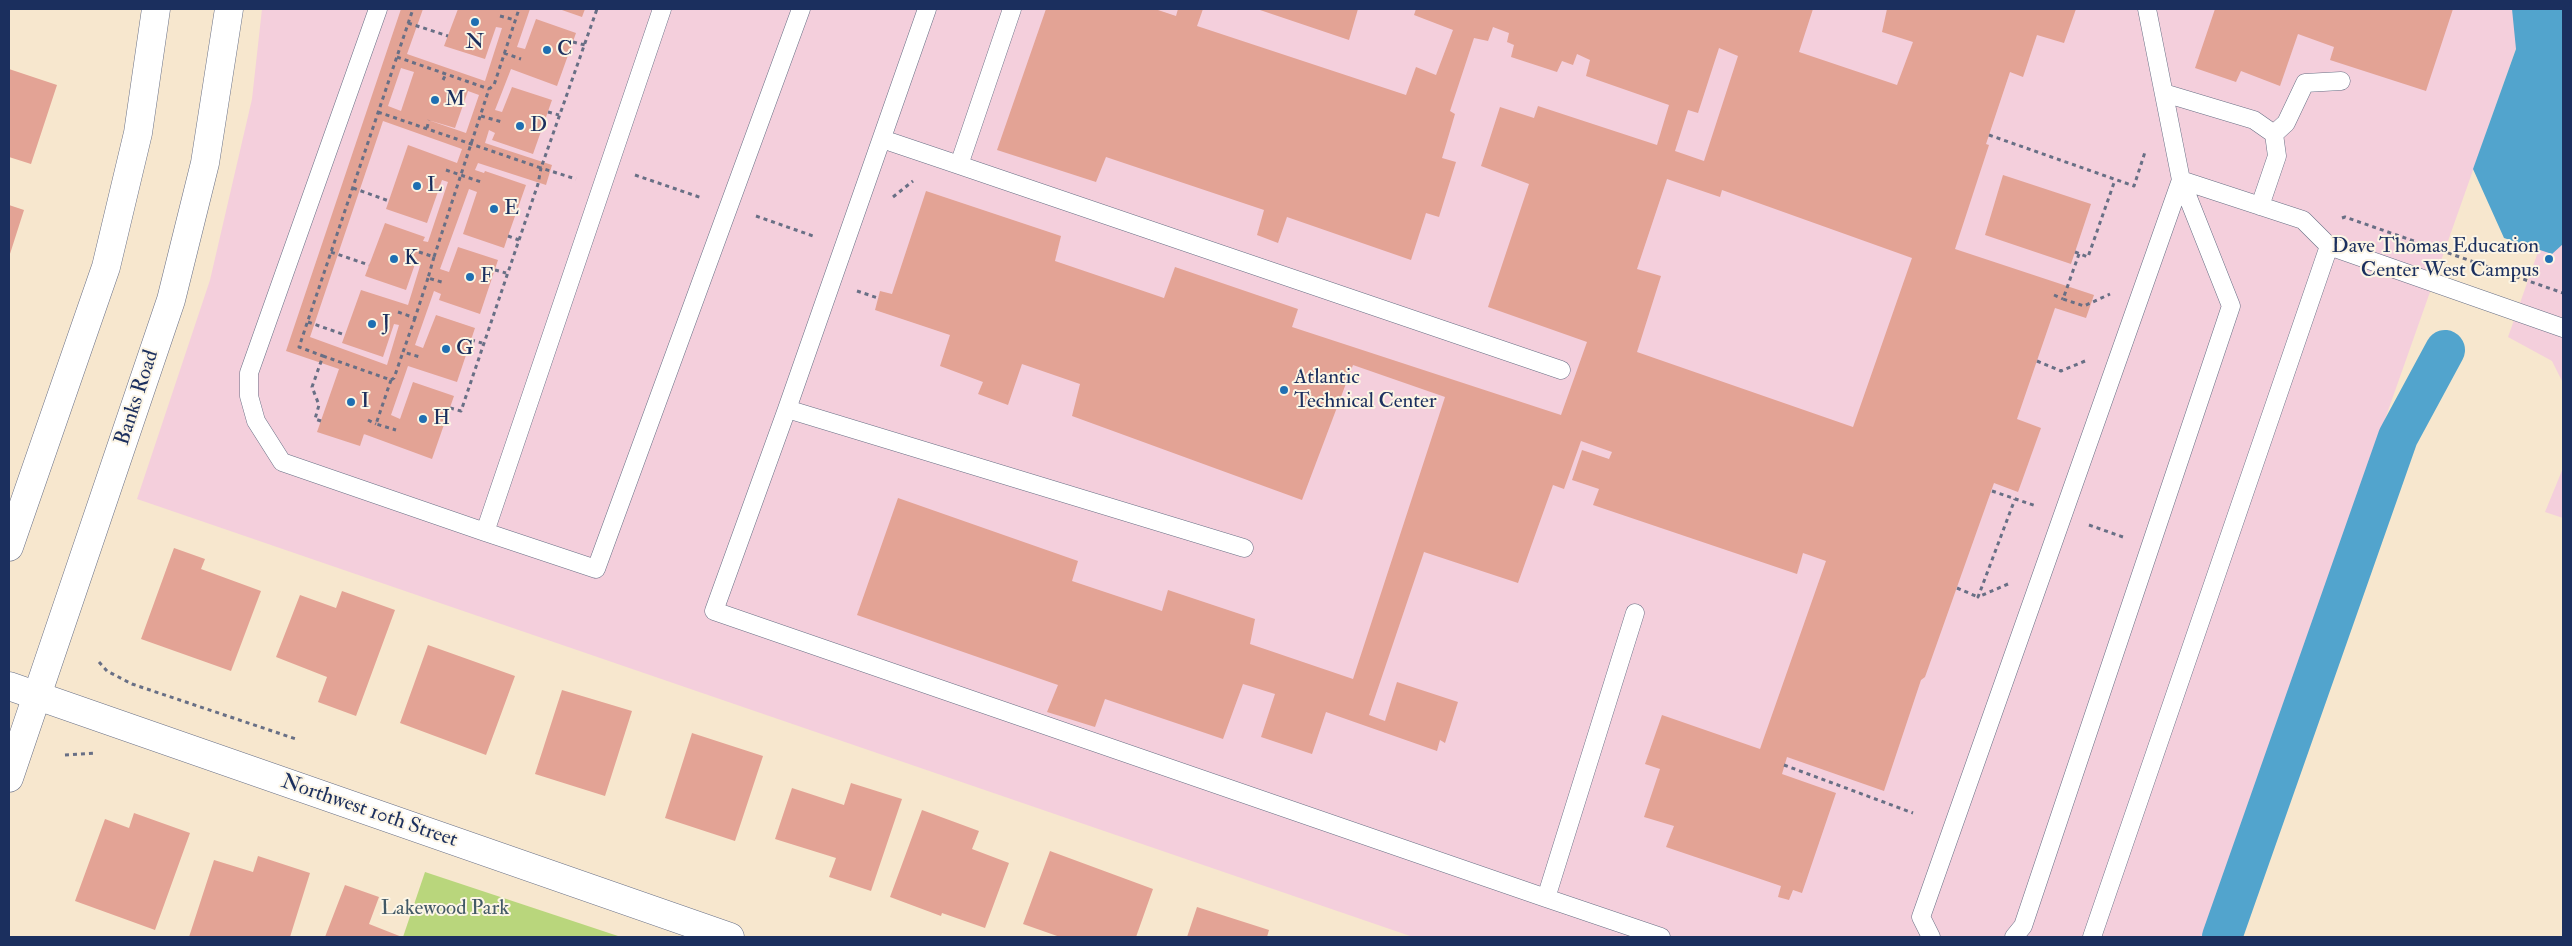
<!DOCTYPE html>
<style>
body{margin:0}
#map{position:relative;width:2572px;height:946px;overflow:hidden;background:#f7e7ce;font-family:"IM FELL Double Pica",serif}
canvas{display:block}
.frame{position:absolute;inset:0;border:10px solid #1b2f5e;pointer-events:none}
</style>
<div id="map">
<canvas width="2572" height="946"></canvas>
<div class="frame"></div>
</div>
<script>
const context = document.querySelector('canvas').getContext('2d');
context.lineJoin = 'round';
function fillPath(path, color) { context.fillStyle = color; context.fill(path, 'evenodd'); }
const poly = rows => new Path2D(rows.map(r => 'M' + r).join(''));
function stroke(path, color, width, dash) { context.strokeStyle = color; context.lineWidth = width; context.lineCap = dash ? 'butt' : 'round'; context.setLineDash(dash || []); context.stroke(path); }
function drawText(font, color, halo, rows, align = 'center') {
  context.font = font + ' "IM FELL Double Pica",serif'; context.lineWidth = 4; context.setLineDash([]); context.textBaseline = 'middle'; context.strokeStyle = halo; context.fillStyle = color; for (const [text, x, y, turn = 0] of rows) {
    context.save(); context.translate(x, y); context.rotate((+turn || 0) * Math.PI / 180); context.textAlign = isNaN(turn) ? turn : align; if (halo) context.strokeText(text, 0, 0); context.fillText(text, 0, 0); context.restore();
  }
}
const built = poly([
 [262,9,2530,9,2202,937,1413,937,137,499,210,280,252,99],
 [2563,181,2563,383,2552,361,2508,337],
 [2563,468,2563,518,2545,512]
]);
const green = poly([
 [425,872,621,937,403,937]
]);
const water = poly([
 [2512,9,2563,9,2563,244,2552,254,2504,238,2473,169,2516,49]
]);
const canal = poly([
 [2222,937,2398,437,2445,350]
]);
const building = poly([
 [401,9,423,9,407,54,485,81,502,28,496,27,485,59,444,46,458,9,530,9,517,47,525,49,536,19,576,33,557,86,511,69,495,110,502,112,512,87,552,100,533,154,492,140,495,133,489,130,485,143,552,165,546,185,478,163,475,170,484,173,485,171,526,185,508,236,504,248,463,234,477,192,469,189,440,269,449,272,458,247,498,260,480,314,439,300,441,294,434,291,415,345,423,348,436,315,475,328,457,382,408,366,391,415,400,419,413,382,454,396,432,459,364,434,368,422,360,446,317,432,339,369,286,351],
 [401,68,414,72,401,111,388,106],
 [468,91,479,95,466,133,428,120,455,128],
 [383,121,462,149,457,163,408,145,386,209,427,223,442,180,448,182,428,242,423,241,425,237,385,223,365,276,406,290,415,264,420,266,408,305,361,290,342,343,383,357,394,324,399,325,387,365,310,337],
 [559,9,585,9,582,17],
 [1046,9,1155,9,1176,16,1178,9,1203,9,1197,26,1406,95,1416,67,1436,75,1453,30,1414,15,1416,9,1813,9,1799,52,1897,85,1913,42,1882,32,1887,9,2076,9,2064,43,2037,35,2023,77,2010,72,1986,144,1989,145,1955,249,2094,295,2086,318,2055,308,2017,419,2041,428,2018,492,1994,483,1925,677,1921,680,1884,791,1787,757,1782,774,1836,793,1802,893,1793,890,1789,900,1778,897,1781,886,1666,847,1674,826,1644,817,1660,769,1645,764,1662,715,1760,749,1826,561,1803,553,1797,574,1593,505,1599,489,1572,480,1582,450,1609,459,1612,452,1581,441,1564,489,1553,485,1518,583,1424,552,1369,715,1385,721,1397,682,1458,702,1445,743,1440,740,1437,751,1326,712,1312,754,1261,737,1275,694,1243,684,1223,739,1105,699,1095,727,1047,712,1058,685,857,615,898,498,1078,561,1072,581,1162,611,1168,590,1255,619,1250,644,1353,679,1445,397,1353,365,1302,500,1072,416,1080,384,1022,364,1008,405,978,394,983,382,940,366,950,335,875,310,880,291,892,294,926,191,1061,236,1055,261,1164,298,1175,267,1298,309,1292,327,1561,415,1587,342,1488,307,1529,184,1481,166,1500,107,1534,118,1538,106,1657,145,1669,105,1586,76,1590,60,1577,54,1573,65,1562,61,1557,72,1511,57,1514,45,1507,42,1509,33,1493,27,1488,41,1474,38,1450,111,1455,114,1442,158,1456,162,1439,217,1426,213,1411,260,1287,217,1278,243,1257,235,1264,210,1106,157,1096,182,997,150],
 [1719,48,1738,56,1704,161,1675,151,1688,110,1698,113],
 [1667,179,1720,197,1722,190,1912,258,1853,427,1637,352,1661,276,1637,269],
 [1257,9,1358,9,1349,40],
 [2215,9,2453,9,2426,91,2330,60,2334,47,2298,34,2280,86,2241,71,2236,82,2195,68],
 [9,69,57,85,31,164,9,157],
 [2003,175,2091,204,2071,264,1985,235],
 [9,205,24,210,9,257],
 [174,548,205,559,201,569,261,591,231,671,141,639],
 [342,591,395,610,356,716,318,702,327,677,276,657,300,595,336,608],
 [428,645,515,676,486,755,400,723],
 [562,690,632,711,605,796,535,774],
 [692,733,763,756,735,841,665,818],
 [851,783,902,799,871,891,829,877,836,858,775,839,792,788,844,805],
 [922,810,979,831,972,849,1009,863,985,928,942,913,941,916,890,897],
 [134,813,190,833,155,930,75,901,105,819,129,828],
 [1050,851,1153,889,1136,937,1060,937,1023,924],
 [258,856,310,873,290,937,189,937,214,860,253,872],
 [345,885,379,897,369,924,402,937,325,937],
 [1197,907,1269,930,1267,937,1187,937]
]);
const path = poly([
 [500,16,515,20],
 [408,23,448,36],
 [573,42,585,45],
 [504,53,521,59],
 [397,57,489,89],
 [443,80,446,74],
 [378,112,541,168,597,9],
 [548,112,559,115],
 [481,116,502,122],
 [427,128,429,120],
 [1989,135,2134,186,2145,152],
 [446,170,481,182],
 [635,175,702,198],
 [353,188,389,201],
 [893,197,913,181],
 [756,216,816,237],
 [2342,218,2345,217,2563,293],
 [508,236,519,240],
 [331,252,369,265],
 [419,252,434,257,489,89,494,85,519,9],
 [2075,252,2088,257,2115,180],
 [2079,254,2063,299,2084,306,2110,294],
 [434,257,428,278,445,283],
 [495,270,506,273],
 [857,291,878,298],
 [2054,295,2063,299],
 [398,312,415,318,428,278],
 [415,318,403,352,420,357],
 [308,322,345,335],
 [471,340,482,343],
 [323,356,391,380,394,378,403,352],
 [2037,361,2061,371,2085,361],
 [391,380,376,424,396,430],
 [450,408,461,411,538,184,541,168,576,179],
 [368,420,376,424],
 [321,421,315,419,319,405,312,387,323,356,299,347,413,9],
 [1992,491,2036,506],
 [2089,525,2123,537],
 [2008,584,1978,597,2015,499],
 [1957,588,1978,597],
 [99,662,107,671,132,684,296,739],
 [65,755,95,753],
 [1784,765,1913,813]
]);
const service = poly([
 [378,9,249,373,249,396,256,421,282,462,485,532],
 [662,9,485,532,596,569,801,9],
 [927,9,787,409,1244,548],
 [1012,9,959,165,1561,370],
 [2147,9,2181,180,2303,220,2329,246,2563,328],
 [2164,93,2254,120,2274,134,2277,156,2260,206],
 [2274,134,2286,123,2305,83,2341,81],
 [882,139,959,165],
 [787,409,714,611,1546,898],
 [1635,613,1546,898,1661,937],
 [1931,937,1921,917,2181,180,2231,306,2023,926,2014,937],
 [2092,937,2329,246]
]);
const minor = poly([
 [9,686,730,937]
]);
const tertiary = poly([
 [9,547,106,267,138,133,156,9],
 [9,778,171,300,205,163,229,9]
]);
const markers = [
 [475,22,5,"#1f6fb2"],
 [547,50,5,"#1f6fb2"],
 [435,100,5,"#1f6fb2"],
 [520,126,5,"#1f6fb2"],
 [417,186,5,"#1f6fb2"],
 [494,209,5,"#1f6fb2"],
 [394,259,5,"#1f6fb2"],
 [2549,259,5,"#1f6fb2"],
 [470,277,5,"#1f6fb2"],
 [372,324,5,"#1f6fb2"],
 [446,349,5,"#1f6fb2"],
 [1284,390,5,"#1f6fb2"],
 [351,402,5,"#1f6fb2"],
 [423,419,5,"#1f6fb2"]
];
const poiNames = [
 ["N",475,43,"center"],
 ["C",557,50],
 ["M",445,100],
 ["D",530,126],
 ["L",427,186],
 ["E",504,209],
 ["Dave Thomas Education",2539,247,"right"],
 ["Center West Campus",2539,271,"right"],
 ["K",404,259],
 ["F",480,277],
 ["J",382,324],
 ["G",456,349],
 ["Atlantic",1294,378],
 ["Technical Center",1294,402],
 ["I",361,402],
 ["H",433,419]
];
const streetNames = [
 ["Banks Road",138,398,-72],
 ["Northwest 10th Street",369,812,19]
];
const parkNames = [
 ["Lakewood Park",445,909]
];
fillPath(built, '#f4cfdc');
fillPath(green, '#b9d67c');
fillPath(water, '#52a4cd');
stroke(canal, '#52a4cd', 40);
fillPath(building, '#e3a395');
stroke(service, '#686f85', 19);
stroke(minor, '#686f85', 29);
stroke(tertiary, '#686f85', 29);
stroke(path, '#686f85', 3, [4, 4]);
stroke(service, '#fff', 18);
stroke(minor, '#fff', 28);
stroke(tertiary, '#fff', 28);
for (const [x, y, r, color] of markers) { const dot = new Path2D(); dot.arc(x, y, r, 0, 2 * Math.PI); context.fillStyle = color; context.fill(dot); stroke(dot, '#fcf5e5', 2); }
drawText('21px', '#1b2f5e', '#fcf5e5', poiNames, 'left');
drawText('21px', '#1b2f5e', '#fcf5e5', streetNames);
drawText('21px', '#425966', '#fcf5e5', parkNames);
</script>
